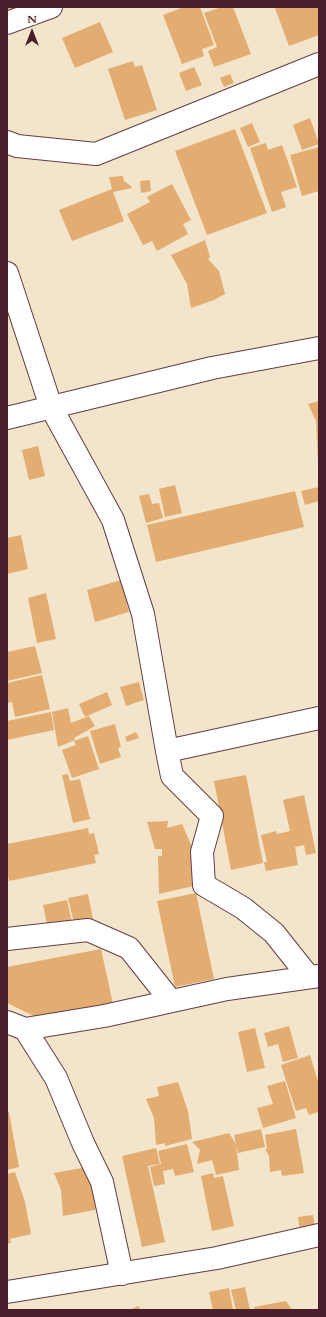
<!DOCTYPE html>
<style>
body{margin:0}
#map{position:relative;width:326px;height:1317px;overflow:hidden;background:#f3e5cb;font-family:Cardo,serif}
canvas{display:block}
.frame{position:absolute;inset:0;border:8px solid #4a1f2b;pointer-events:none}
.north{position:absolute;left:12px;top:12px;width:40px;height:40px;-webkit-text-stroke:3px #fbf7ec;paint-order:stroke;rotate:0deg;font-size:11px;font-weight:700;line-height:16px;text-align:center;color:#4a1f2b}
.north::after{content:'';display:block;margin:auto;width:14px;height:18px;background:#4a1f2b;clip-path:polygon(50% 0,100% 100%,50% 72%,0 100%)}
</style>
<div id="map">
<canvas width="326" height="1317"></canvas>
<div class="frame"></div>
<div class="north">N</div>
</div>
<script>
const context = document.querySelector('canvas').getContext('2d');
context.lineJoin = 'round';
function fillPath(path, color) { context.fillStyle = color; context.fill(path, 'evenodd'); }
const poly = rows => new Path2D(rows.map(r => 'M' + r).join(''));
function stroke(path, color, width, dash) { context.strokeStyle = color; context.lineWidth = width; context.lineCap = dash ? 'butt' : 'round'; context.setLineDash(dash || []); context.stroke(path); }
const building = poly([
 [7,7,19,7,7,12],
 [184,7,200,7,214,45,202,49,204,56,182,64,163,15],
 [222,7,233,7,251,54,214,67,208,51,217,47,204,13],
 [276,7,319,7,319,35,289,46,275,8],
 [100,22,113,52,75,68,62,38],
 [133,61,135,67,142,65,157,110,125,120,108,69],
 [194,67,202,85,186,91,179,73],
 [230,74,234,83,224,87,220,78],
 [310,118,319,144,302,150,293,125],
 [252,123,260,142,248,147,240,128],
 [235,129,267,213,207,235,175,151],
 [266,143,268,150,282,145,297,187,281,192,286,207,272,212,250,148],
 [319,147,319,191,302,196,290,155],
 [123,176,124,181,131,186,132,188,113,192,124,221,72,241,59,210,112,189,109,177],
 [150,180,151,191,141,193,140,181],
 [172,184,191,220,183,224,188,234,157,251,152,241,143,245,127,214,150,202,147,197],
 [205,240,210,257,208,259,219,271,225,294,214,300,191,308,187,284,171,255],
 [319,401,319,460,318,460,316,421,308,404],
 [38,446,45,476,29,480,22,450],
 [175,485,182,513,165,517,159,489],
 [319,487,319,501,305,505,301,491],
 [295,491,304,527,156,562,147,525],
 [149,494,152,504,159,503,163,518,146,523,139,496],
 [21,535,28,569,7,574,7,538],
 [121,580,129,612,95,622,87,590],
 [46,593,56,639,37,643,28,598],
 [35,646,42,673,7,681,7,652],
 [42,675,50,709,15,717,12,702,7,703,7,683],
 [139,682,144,700,126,706,120,687],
 [107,692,112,705,85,717,79,704],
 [68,708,71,723,89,716,95,726,74,738,75,740,58,747,52,712],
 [51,712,54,730,7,740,7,721],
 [115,724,121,747,118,748,121,757,100,764,90,731],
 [136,732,139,738,127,742,125,737],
 [88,736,99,769,72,778,62,750,76,745,74,741],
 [68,774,70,781,80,779,90,819,73,823,62,775],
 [246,775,263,863,231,870,214,781],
 [304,795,316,853,306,855,304,845,295,847,298,865,266,871,264,862,267,862,261,835,276,831,277,834,290,831,283,800],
 [168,821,167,828,182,824,193,849,198,885,159,894,158,856,162,856,162,849,155,849,147,822],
 [88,828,89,834,94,833,99,854,94,855,96,863,9,881,8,875,7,876,7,844],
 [196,893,214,979,175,987,157,901],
 [88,894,93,919,74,923,68,898],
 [67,900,72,923,48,929,43,905],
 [101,949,113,1004,42,1020,7,1003,7,967],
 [289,1026,298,1058,283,1062,278,1044,268,1047,264,1033],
 [255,1028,265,1068,247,1072,238,1032],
 [310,1055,319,1085,319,1112,309,1115,306,1108,296,1111,281,1065],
 [285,1081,296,1118,263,1128,257,1108,273,1104,267,1086],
 [178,1082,188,1111,192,1139,165,1146,165,1143,156,1145,154,1118,146,1099,159,1096,157,1087],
 [7,1112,9,1112,19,1167,7,1170],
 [261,1129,265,1147,238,1153,234,1135],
 [296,1129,304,1173,282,1176,281,1170,270,1172,269,1156,265,1149,267,1149,265,1135],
 [229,1133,236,1144,239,1170,216,1175,212,1160,197,1164,200,1150,192,1142],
 [187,1144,194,1172,175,1176,173,1169,163,1171,165,1184,154,1186,150,1167,161,1164,158,1151],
 [156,1148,160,1164,148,1166,165,1242,142,1247,122,1156],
 [87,1167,96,1183,95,1210,63,1216,61,1190,54,1173],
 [15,1172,25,1202,31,1234,10,1239,11,1243,7,1244,7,1174],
 [213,1173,214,1178,223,1176,234,1226,212,1231,201,1176],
 [313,1215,315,1228,300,1231,298,1217],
 [245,1287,250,1310,236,1310,231,1290],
 [229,1288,233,1310,213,1310,209,1292],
 [286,1301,292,1310,255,1310,254,1307],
 [139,1306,140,1310,128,1310]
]);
const street = poly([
 [7,23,51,7],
 [7,142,17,146,96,154,319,64],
 [7,273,51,407,113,520,143,614,167,751],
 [7,418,212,368,319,348],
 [7,939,88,930,129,948,171,1001],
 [309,977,274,933,243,908,204,885,202,852,212,816,172,776,167,751,319,718],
 [7,1022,25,1029,104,1016,227,989,319,976],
 [25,1029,56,1078,83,1143,102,1182,122,1274],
 [7,1292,217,1258,319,1235]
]);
fillPath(building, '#e3ad71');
stroke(street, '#633d43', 24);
stroke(street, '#fff', 22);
</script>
